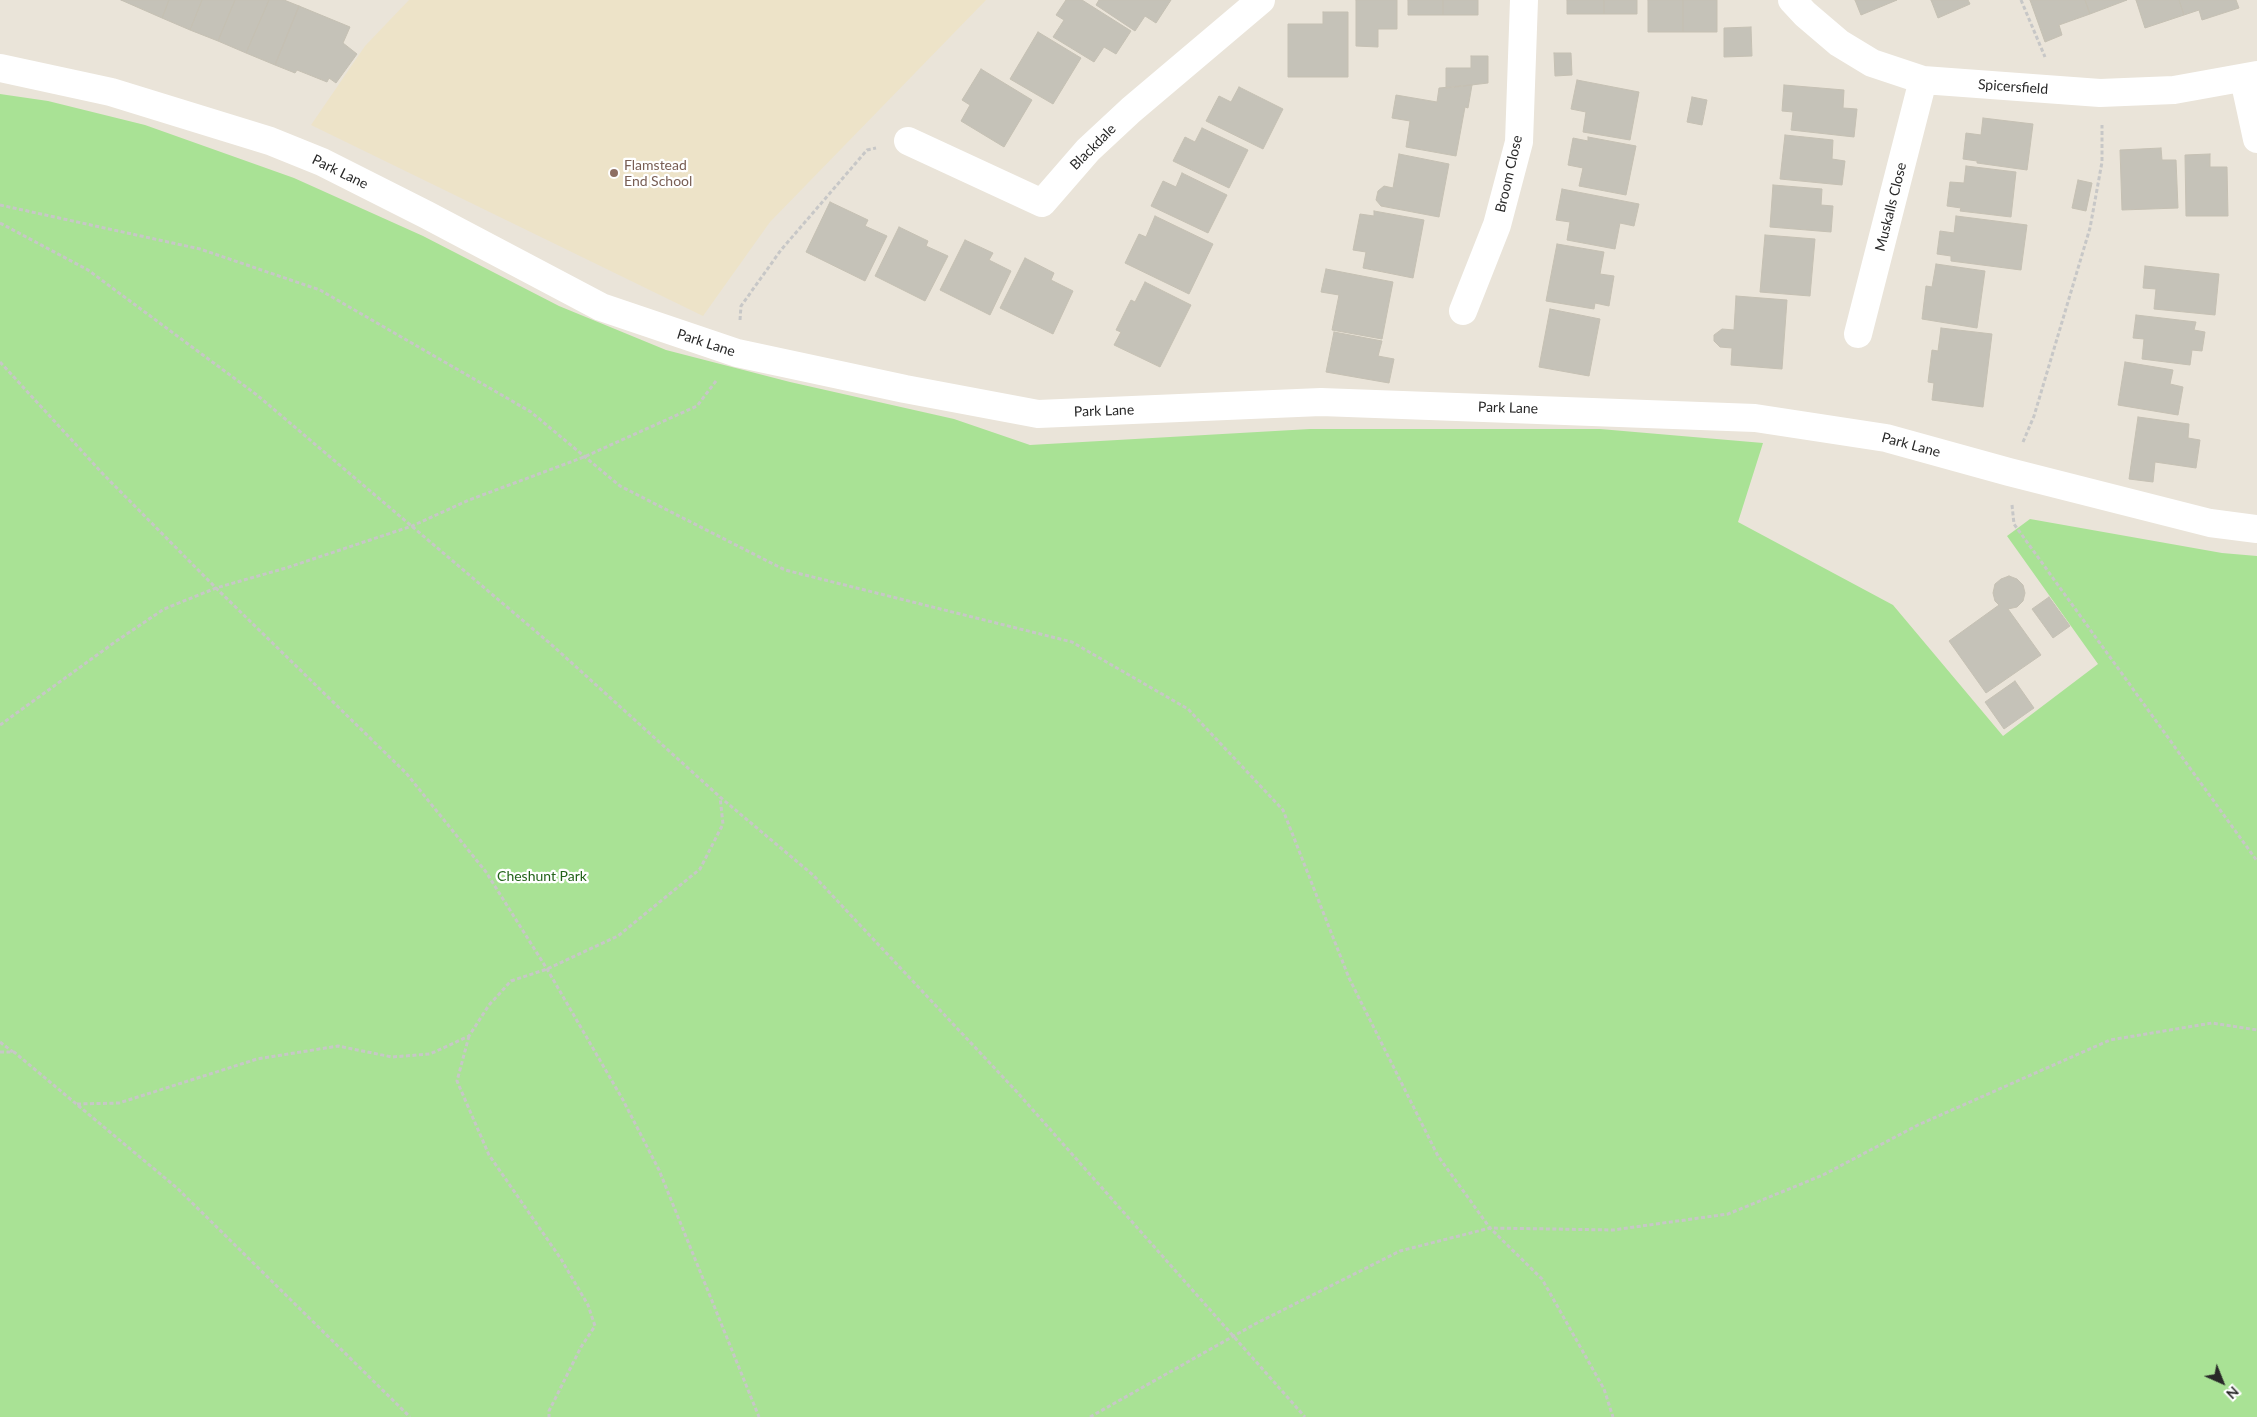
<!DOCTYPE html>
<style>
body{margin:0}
#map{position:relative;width:2257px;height:1417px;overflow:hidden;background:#eae4d9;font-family:Lato,sans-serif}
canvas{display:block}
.north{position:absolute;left:2197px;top:1357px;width:50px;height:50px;-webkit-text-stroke:4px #fff;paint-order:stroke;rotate:136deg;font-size:14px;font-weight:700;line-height:20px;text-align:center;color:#282828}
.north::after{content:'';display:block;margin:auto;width:18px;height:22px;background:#282828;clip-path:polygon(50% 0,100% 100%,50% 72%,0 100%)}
</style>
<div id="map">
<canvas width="2257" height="1417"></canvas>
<div class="north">N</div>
</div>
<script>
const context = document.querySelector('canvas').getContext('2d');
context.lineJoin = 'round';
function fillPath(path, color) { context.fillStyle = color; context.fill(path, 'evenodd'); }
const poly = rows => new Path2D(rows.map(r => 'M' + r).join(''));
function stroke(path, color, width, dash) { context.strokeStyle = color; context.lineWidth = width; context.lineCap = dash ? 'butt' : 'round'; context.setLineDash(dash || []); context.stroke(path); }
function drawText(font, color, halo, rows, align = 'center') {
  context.font = font + ' Lato,sans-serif'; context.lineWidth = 4.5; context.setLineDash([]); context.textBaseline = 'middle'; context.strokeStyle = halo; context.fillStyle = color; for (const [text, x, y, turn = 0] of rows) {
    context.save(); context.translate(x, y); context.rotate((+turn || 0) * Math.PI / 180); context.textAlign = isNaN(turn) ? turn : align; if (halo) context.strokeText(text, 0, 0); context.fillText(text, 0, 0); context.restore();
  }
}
const education = poly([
 [409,0,986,0,770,222,703,316,311,125,365,46]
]);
const green = poly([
 [0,94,48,101,145,125,294,178,423,236,559,306,666,350,790,382,954,419,1030,445,1310,429,1600,429,1763,443,1738,522,1893,605,2003,736,2098,664,2007,536,2030,519,2222,553,2257,556,2257,1417,0,1417]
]);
const building = poly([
 [121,0,169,0,162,18,121,0],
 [169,0,202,0,190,30,162,18,169,0],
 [202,0,235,0,218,41,190,30,202,0],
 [235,0,269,0,246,53,218,41,235,0],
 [269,0,284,0,299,6,275,65,246,53,269,0],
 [1066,0,1082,0,1131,31,1116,54,1104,47,1094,62,1053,37,1064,20,1056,15,1066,0],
 [1099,0,1171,0,1156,23,1145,16,1135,31,1096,5,1099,0],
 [1356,0,1397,0,1397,29,1378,29,1378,47,1356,46,1356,0],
 [1408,0,1443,0,1443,15,1408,15,1408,0],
 [1443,0,1478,0,1478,15,1443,15,1443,0],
 [1567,0,1604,0,1604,14,1567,14,1567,0],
 [1604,0,1637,0,1637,14,1604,14,1604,0],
 [1648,0,1683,0,1683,32,1648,32,1648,0],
 [1683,0,1717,0,1717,32,1683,32,1683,0],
 [1855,0,1897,0,1861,15,1855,0],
 [1931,0,1968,0,1970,4,1938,18,1931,0],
 [2030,0,2085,0,2090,14,2059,25,2062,35,2045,42,2030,0],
 [2085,0,2127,0,2090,14,2085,0],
 [2136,0,2179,0,2184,15,2145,28,2136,0],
 [2179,0,2236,0,2239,8,2202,20,2199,10,2184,15,2179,0],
 [299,6,350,27,343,43,357,54,336,83,329,78,327,82,297,70,295,73,275,65,299,6],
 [1323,12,1348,12,1348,77,1288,77,1288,24,1323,24,1323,12],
 [1751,27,1752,56,1724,57,1724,28,1751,27],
 [1038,32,1081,58,1053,104,1010,79,1038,32],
 [1554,53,1571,53,1572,75,1555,76,1554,53],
 [1471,56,1488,56,1488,83,1446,88,1446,68,1471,68,1471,56],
 [981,69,1032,100,1004,147,961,121,970,105,962,100,981,69],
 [1577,80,1639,92,1630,140,1583,132,1586,112,1571,109,1577,80],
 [1472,85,1468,108,1465,107,1456,156,1406,147,1410,121,1392,118,1396,95,1437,102,1439,88,1472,85],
 [1784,85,1844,90,1843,108,1857,109,1854,137,1791,130,1793,112,1782,111,1784,85],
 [1239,87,1283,109,1263,149,1206,121,1219,96,1231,102,1239,87],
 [1692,97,1707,100,1702,125,1687,122,1692,97],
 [1983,118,2033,124,2027,170,1977,163,1977,161,1963,159,1966,133,1981,135,1983,118],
 [1202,128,1248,150,1229,188,1173,161,1185,137,1195,142,1202,128],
 [1785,135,1833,140,1832,159,1845,161,1842,185,1780,179,1785,135],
 [1588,137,1636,146,1626,195,1579,186,1583,168,1568,165,1573,138,1588,141,1588,137],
 [2161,148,2162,160,2176,160,2178,208,2122,210,2120,150,2161,148],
 [1399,154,1449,164,1439,217,1381,206,1376,200,1378,191,1384,186,1393,188,1399,154],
 [2210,154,2210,167,2227,167,2228,216,2186,216,2185,155,2210,154],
 [1966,166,2016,172,2011,217,1960,211,1961,208,1947,206,1950,182,1964,183,1966,166],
 [1182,173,1227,195,1208,233,1151,206,1163,181,1176,187,1182,173],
 [2078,180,2092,183,2086,211,2072,208,2078,180],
 [1773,185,1822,189,1821,205,1833,206,1831,232,1770,227,1773,185],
 [1562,189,1639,204,1634,226,1620,223,1615,249,1567,240,1570,222,1556,220,1562,189],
 [830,202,868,220,865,226,887,236,865,281,806,252,830,202],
 [1374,211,1424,220,1413,278,1363,268,1366,252,1353,250,1360,214,1374,216,1374,211],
 [1155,216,1213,244,1189,294,1125,263,1139,234,1146,237,1155,216],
 [1956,216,2027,225,2021,270,1951,261,1951,256,1937,254,1940,231,1954,233,1956,216],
 [899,227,928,241,926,246,948,256,925,301,875,276,899,227],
 [1765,235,1815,239,1810,296,1760,292,1765,235],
 [965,240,993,253,989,260,1011,271,990,315,940,290,965,240],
 [1557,244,1604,252,1600,274,1614,276,1609,306,1595,303,1594,309,1546,301,1557,244],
 [1025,258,1054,273,1051,280,1073,291,1053,334,1000,308,1025,258],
 [1936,264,1985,271,1977,328,1922,319,1926,286,1932,287,1936,264],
 [2145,266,2219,274,2215,315,2154,309,2156,289,2143,288,2145,266],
 [1326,269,1393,282,1382,339,1332,330,1339,295,1321,292,1326,269],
 [1145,282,1191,305,1160,367,1114,345,1121,332,1116,330,1131,300,1135,302,1145,282],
 [1736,296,1787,300,1782,369,1731,365,1732,348,1720,347,1714,341,1714,335,1722,329,1734,330,1736,296],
 [1550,309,1600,319,1589,376,1539,367,1550,309],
 [2136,315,2196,322,2194,330,2205,332,2202,351,2192,350,2190,365,2142,359,2144,339,2133,338,2136,315],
 [1941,328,1992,334,1983,407,1932,400,1934,383,1928,382,1932,350,1938,351,1941,328],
 [1334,332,1382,341,1378,356,1394,359,1389,383,1326,372,1334,332],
 [2125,362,2173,370,2170,384,2183,387,2178,415,2118,405,2125,362],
 [2138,417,2189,424,2188,438,2200,440,2196,468,2155,462,2153,482,2129,479,2138,417],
 [2009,576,2017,579,2023,585,2025,593,2023,601,2017,607,2008,609,2041,655,1986,693,1949,641,1999,605,1995,601,1993,593,1995,584,2001,579,2009,576],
 [2049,597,2070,626,2053,638,2032,609,2049,597],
 [2015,681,2034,708,2004,729,1985,702,2015,681]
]);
const path = poly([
 [2021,0,2045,57],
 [0,205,200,249,320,290,531,412,620,486,785,570,1072,642,1188,709,1283,810,1349,978,1438,1156,1490,1228,1542,1279,1604,1389,1613,1417],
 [0,223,88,270,257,395,553,646,720,797,813,875,1017,1092,1305,1417],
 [740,320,741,306,781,250,867,150,876,148],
 [0,362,103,474,216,588,406,773,486,872,547,969,623,1100,659,1170,759,1417],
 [2023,442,2034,416,2090,228,2102,162,2102,125],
 [2012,505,2014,524,2257,861],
 [0,725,115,642,164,609,216,588,286,568,412,526,469,500,584,457,697,406,716,381],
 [469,1036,457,1081,489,1155,561,1259,588,1305,595,1326,581,1347,549,1411,549,1417],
 [0,1042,13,1052],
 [0,1052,14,1052,177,1188,410,1417],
 [77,1104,119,1103,257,1059,338,1046,392,1057,430,1054,469,1036,489,1005,511,981,547,969,618,936,700,869,723,824,720,797],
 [1090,1417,1255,1324,1400,1251,1490,1228,1613,1230,1728,1214,1823,1175,1918,1125,2110,1040,2212,1023,2257,1030]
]);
const minor = poly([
 [1792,0,1805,14,1839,43,1872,63,1923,80,2100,93,2174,90,2257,75],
 [0,68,111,92,270,141,322,162,427,215,601,307,737,353,905,389,1038,414,1321,402,1755,418,1886,438,2009,472,2210,523,2257,529],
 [2244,79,2257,139],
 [908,141,1042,203,1088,150,1131,110,1261,0],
 [1463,311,1497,225,1519,142,1524,0],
 [1858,334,1923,80]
]);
const markers = [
 [614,173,5,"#8d6e63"]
];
const streetNames = [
 ["Spicersfield",2013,87,4],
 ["Blackdale",1093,147,-45],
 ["Park Lane",340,172,26],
 ["Broom Close",1509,174,-77],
 ["Muskalls Close",1891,207,-76],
 ["Park Lane",706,343,18],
 ["Park Lane",1508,408,2],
 ["Park Lane",1104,411,-2],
 ["Park Lane",1911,445,15]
];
const educationNames = [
 ["Flamstead",624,165],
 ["End School",624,181]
];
const parkNames = [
 ["Cheshunt Park",542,876]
];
fillPath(education, '#ede3c8');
fillPath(green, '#a9e295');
fillPath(building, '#c5c2b8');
stroke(building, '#c5c0b3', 1);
stroke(path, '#c7c7c7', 3, [4, 2.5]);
stroke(minor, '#fff', 28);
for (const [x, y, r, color] of markers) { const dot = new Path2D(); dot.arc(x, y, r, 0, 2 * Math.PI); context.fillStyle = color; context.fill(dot); stroke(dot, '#fff', 2); }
drawText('14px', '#282828', '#fff', streetNames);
drawText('14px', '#785e54', '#fff', educationNames, 'left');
drawText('14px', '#236319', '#fff', parkNames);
</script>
